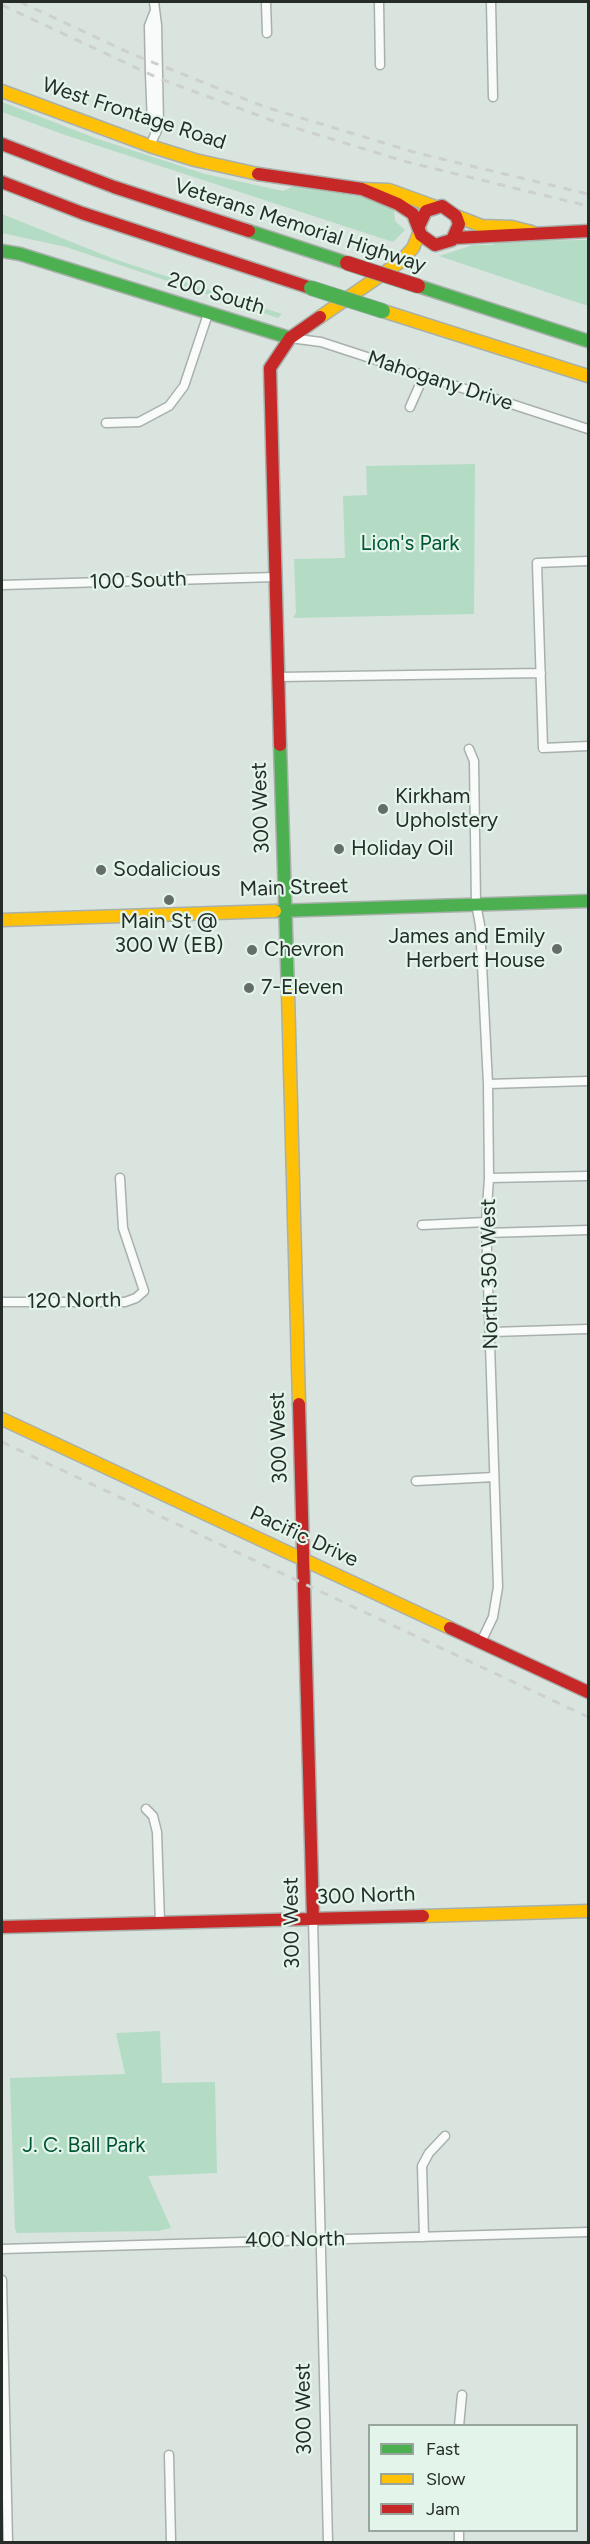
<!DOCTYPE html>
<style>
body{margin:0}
#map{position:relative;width:590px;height:2544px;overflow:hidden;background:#dae4de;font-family:Figtree,sans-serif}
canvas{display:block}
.frame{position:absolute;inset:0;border:3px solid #262d29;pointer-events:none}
.legend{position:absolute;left:368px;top:2424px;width:210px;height:108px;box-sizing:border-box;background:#e3f5ea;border:2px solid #97a59d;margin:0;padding:8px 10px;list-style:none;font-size:18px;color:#262d29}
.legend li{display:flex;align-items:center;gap:12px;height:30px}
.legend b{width:30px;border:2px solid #97a59d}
</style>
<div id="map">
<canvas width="590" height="2544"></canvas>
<div class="frame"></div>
<ul class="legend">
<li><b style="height:8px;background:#4caf50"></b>Fast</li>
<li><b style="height:8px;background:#ffc107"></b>Slow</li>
<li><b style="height:8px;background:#c62828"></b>Jam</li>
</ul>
</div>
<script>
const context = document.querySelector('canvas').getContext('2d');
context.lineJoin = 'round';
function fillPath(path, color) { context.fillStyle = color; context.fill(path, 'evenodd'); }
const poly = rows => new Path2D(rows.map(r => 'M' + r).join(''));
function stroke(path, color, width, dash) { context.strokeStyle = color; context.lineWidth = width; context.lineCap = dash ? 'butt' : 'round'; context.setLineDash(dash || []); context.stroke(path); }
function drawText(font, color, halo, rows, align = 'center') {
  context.font = font + ' Figtree,sans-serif'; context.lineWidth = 4.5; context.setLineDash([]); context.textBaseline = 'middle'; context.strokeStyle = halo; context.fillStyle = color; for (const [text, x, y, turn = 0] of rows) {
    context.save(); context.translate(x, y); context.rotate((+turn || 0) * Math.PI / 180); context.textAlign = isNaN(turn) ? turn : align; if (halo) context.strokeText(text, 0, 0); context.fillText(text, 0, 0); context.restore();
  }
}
const green = poly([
 [2,102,95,138,205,174,283,191,294,186,364,197,394,210,395,221,405,230,393,242,65,135,2,112],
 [2,214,114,259,282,314,278,318,66,247,2,233],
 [588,240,588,306,439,256,473,245,493,245,496,241],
 [475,464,474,614,293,618,296,613,294,559,345,558,343,496,367,495,366,466],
 [160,2031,162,2083,215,2082,217,2173,148,2176,171,2228,158,2231,17,2233,15,2229,10,2078,125,2074,116,2033]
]);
const street = poly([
 [266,2,267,33],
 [379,2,380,65],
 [491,2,493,97],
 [154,13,149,26,150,74,152,124,156,133],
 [150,146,159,125,157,25,154,2],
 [290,338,321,342,588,429],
 [410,407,424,375],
 [106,423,139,422,169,406,184,386,208,314],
 [588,561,537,563,543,748,588,746],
 [2,585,275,577],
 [279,677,541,673],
 [469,749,474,761,476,904,480,925,488,1084,489,1178,486,1222,498,1587,493,1617,481,1642],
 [488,1084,588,1081],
 [489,1178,588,1176],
 [422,1225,486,1222],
 [486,1233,588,1230],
 [2,1302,125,1302,136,1298,144,1291,123,1228,120,1178],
 [492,1332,588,1329],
 [416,1481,494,1477],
 [146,1809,153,1816,157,1832,160,1923],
 [313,1919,328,2542],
 [424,2237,422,2166,429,2153,445,2136],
 [2,2249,588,2232],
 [2,2280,8,2542],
 [459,2426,462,2395],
 [169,2455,171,2542],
 [459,2530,459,2542]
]);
const fast = poly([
 [249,231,347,263],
 [2,251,20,254,290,338],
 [418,286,588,341],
 [280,745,288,993],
 [275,911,588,901]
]);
const slow = poly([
 [2,91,150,146,195,160,258,174],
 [363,189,389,190,433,206],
 [456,216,482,226,512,227,532,232],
 [383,311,588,376],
 [320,317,400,262,413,248,420,231],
 [2,920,275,911],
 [288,993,299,1404],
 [2,1419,450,1628],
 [423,1916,588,1911]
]);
const jam = poly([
 [2,144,114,187,249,231],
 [258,174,362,189,398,204,413,214,421,235,435,245,452,240,459,224,456,216,442,206,426,211,419,226],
 [2,182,82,213,311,288],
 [454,238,588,231],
 [280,745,270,368,290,338,320,317],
 [299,1404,313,1919],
 [450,1628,588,1692],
 [2,1927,423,1916]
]);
const rail = poly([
 [20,2,132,54,265,107,417,153,588,194],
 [2,5,158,78,276,122,407,162,588,206],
 [2,1442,588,1717]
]);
const fastBridge = poly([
 [311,288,383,311]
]);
const jamBridge = poly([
 [347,263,418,286]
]);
const markers = [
 [383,809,6,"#656d68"],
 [339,849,6,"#656d68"],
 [101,870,6,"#656d68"],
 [169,900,6,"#656d68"],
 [557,949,6,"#656d68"],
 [252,950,6,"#656d68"],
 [249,988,6,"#656d68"]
];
const streetNames = [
 ["West Frontage Road",134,114,18],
 ["Veterans Memorial Highway",300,226,18],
 ["200 South",216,294,17],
 ["Mahogany Drive",440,381,18],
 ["100 South",138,581,-2],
 ["300 West",261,808,-92],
 ["Main Street",294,888,-2],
 ["North 350 West",490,1274,-91],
 ["120 North",74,1301,-1],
 ["300 West",279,1438,-92],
 ["Pacific Drive",304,1537,25],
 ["300 North",366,1896,-2],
 ["300 West",292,1923,-91],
 ["400 North",295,2240,-1],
 ["300 West",304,2409,-91]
];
const parkNames = [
 ["Lion's Park",410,544],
 ["J. C. Ball Park",84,2146]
];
const poiNames = [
 ["Kirkham",395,797],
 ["Upholstery",395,821],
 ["Holiday Oil",351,849],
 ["Sodalicious",113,870],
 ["Main St @",169,922,"center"],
 ["300 W (EB)",169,946,"center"],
 ["James and Emily",545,937,"right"],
 ["Herbert House",545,961,"right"],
 ["Chevron",264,950],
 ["7-Eleven",261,988]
];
fillPath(green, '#b4dbc4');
stroke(street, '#a8b0ab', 11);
stroke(fast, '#a8b0ab', 15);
stroke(slow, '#a8b0ab', 15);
stroke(jam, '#a8b0ab', 15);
stroke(street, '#f9fbfa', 8);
stroke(fast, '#4caf50', 12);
stroke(slow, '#ffc107', 12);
stroke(jam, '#c62828', 12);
stroke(rail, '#cdd0ce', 3, [8, 8]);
stroke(fastBridge, '#8ca99c', 16, []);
stroke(jamBridge, '#8ca99c', 16, []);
stroke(fastBridge, '#4caf50', 14);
stroke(jamBridge, '#c62828', 14);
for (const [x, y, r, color] of markers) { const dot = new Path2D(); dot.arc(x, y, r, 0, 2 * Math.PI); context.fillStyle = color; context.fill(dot); stroke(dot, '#e3f5ea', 2); }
drawText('21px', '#262d29', '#e3f5ea', streetNames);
drawText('21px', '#005634', '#e3f5ea', parkNames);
drawText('21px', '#262d29', '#e3f5ea', poiNames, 'left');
</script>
